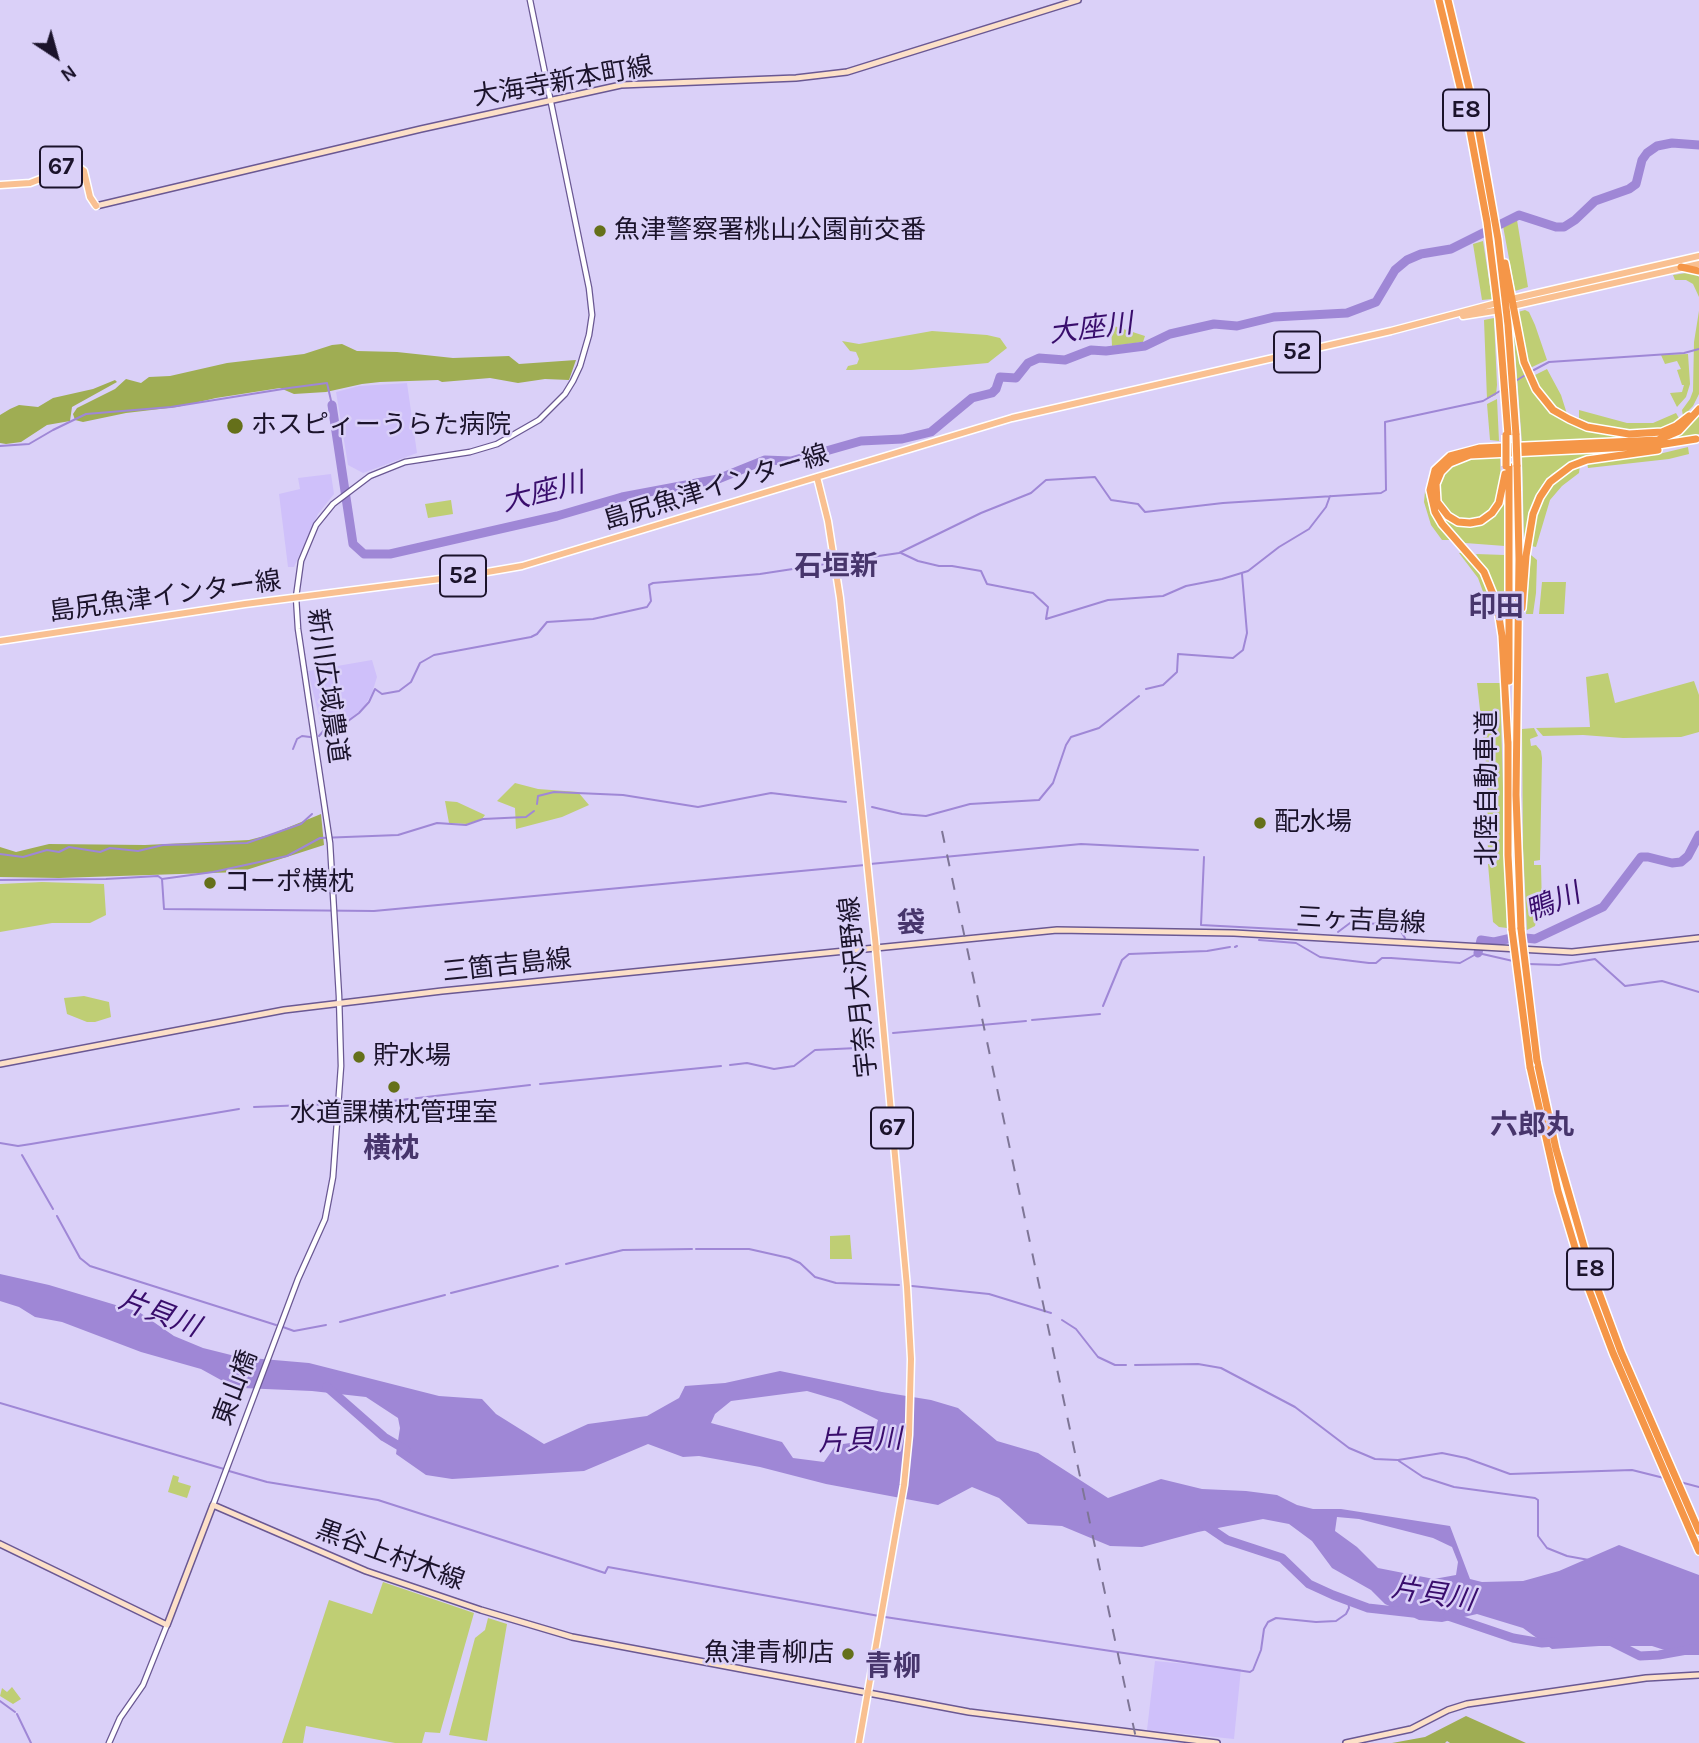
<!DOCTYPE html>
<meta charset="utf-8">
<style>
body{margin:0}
#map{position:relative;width:1699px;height:1743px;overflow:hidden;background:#dad0f8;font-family:Karla,sans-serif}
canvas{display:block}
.north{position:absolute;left:21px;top:21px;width:70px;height:70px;-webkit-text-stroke:5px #dad0f8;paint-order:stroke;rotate:144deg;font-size:19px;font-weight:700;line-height:28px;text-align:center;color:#1b132b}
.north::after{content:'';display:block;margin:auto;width:24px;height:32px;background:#1b132b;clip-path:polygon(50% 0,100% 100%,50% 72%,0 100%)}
</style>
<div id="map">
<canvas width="1699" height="1743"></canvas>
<div class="north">N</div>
</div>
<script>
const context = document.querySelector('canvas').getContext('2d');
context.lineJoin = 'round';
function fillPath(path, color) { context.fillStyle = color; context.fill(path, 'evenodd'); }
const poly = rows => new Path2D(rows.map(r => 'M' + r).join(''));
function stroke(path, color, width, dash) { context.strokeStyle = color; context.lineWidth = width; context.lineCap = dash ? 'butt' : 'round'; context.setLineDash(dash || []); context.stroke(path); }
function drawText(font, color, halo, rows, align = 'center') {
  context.font = font + ' Karla,"Noto Sans JP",sans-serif'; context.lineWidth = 5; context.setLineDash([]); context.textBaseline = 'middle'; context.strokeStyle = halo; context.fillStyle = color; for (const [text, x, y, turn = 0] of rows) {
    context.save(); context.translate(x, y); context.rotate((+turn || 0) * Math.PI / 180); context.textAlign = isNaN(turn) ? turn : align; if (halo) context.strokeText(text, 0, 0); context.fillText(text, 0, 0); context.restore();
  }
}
const built = poly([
 [407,383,417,453,363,473,348,465,336,392,359,386],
 [331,474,334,494,318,514,294,567,288,567,279,494,300,489,298,478],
 [372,660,377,677,372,693,364,707,349,720,322,729,308,671],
 [1155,1661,1241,1669,1234,1739,1147,1730]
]);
const green = poly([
 [1517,220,1528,287,1515,291,1503,226],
 [1483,241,1492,299,1482,300,1473,244],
 [1686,273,1695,273,1699,277,1699,297,1693,284,1686,280,1675,280,1673,275],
 [1525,310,1529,312,1535,325,1547,360,1530,368,1518,312],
 [1699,311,1699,394,1693,406,1683,416,1682,410,1690,399,1693,391,1694,342],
 [1494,318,1497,385,1496,395,1487,399,1484,320],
 [1111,325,1145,336,1143,342,1112,346],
 [1513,325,1521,362,1528,381,1540,401,1559,418,1587,430,1606,434,1642,437,1672,431,1651,438,1522,443],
 [932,331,987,335,1000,338,1007,348,988,363,911,370,846,370,848,366,857,364,859,359,856,352,850,351,842,341,859,344],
 [1688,354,1690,384,1686,397,1677,407,1670,393,1682,392,1684,385,1682,385,1677,370,1681,369,1677,361,1665,364,1661,355],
 [1547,369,1561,395,1567,414,1553,404,1540,390,1533,376],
 [1497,399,1499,441,1490,440,1487,404],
 [1579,410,1627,423,1653,423,1676,413,1680,420,1661,429,1629,432,1600,427,1579,418],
 [1699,416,1699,434,1683,440,1658,443,1683,431],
 [1688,447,1689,454,1669,459,1588,468,1587,463,1659,454],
 [1628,451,1573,461,1552,474,1542,485,1533,505,1524,540,1522,454],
 [1500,456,1501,487,1495,503,1488,513,1472,520,1458,518,1450,513,1445,508,1439,494,1439,484,1447,470,1467,459],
 [1580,465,1579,473,1562,486,1550,500,1536,547,1531,546,1538,509,1549,487],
 [1425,491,1431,514,1451,540,1442,540,1431,525,1424,502],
 [451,500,453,514,428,518,425,504],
 [1503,502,1506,502,1505,546,1465,543,1440,515,1455,524,1475,526,1493,518],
 [1459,553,1465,553,1483,575,1492,597,1495,613,1490,611,1478,578],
 [1476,554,1505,555,1505,623,1493,582],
 [1531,555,1537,560,1536,593,1533,614,1526,614],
 [1542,582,1566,582,1564,614,1539,614],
 [1608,673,1615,703,1694,681,1699,695,1699,732,1681,737,1623,738,1583,735,1543,736,1536,728,1590,727,1586,677],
 [1477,683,1500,683,1507,928,1499,927,1493,922,1488,864,1496,864,1497,859,1488,858,1487,773],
 [1534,728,1538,736,1530,739,1531,746,1536,745,1541,751,1542,758,1540,860,1534,861,1534,865,1541,865,1542,909,1538,912,1535,926,1527,930,1523,847,1522,729],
 [515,783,538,789,578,792,589,805,562,817,516,829,515,808,497,801],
 [445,801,457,802,485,815,482,819,467,824,449,823],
 [42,882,104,884,106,915,90,923,52,923,0,932,0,884],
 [84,996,109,1002,111,1017,95,1022,87,1022,67,1014,64,998],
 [850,1235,852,1259,830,1259,830,1236],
 [173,1475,179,1477,178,1482,191,1486,187,1498,168,1492],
 [383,1582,474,1613,440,1733,425,1732,422,1743,395,1743,306,1726,303,1743,282,1743,329,1600,372,1614],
 [488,1618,507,1624,487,1741,449,1735,475,1638,485,1630],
 [12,1687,21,1699,13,1704,0,1696,2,1688,7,1692]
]);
const forest = poly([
 [342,344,357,351,397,352,453,358,509,356,519,364,576,360,569,380,545,379,518,383,490,378,442,382,438,380,380,382,362,384,326,392,294,394,280,388,216,398,177,407,126,413,83,422,75,420,73,414,77,408,115,389,126,379,141,383,149,377,170,376,227,363,304,354,332,345],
 [115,380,117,382,72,407,70,421,47,425,21,442,6,444,0,443,0,415,10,409,19,405,38,407,53,398,93,389],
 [321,814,324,845,240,872,59,878,0,877,0,847,16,852,49,844,145,845,249,840,272,834],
 [1466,1716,1526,1743,1450,1743,1447,1741,1445,1743,1392,1743,1425,1737]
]);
const water = poly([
 [0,1274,49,1285,139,1312,174,1336,203,1348,239,1357,309,1363,439,1396,482,1399,496,1414,544,1444,588,1424,647,1416,679,1398,685,1386,725,1383,780,1371,882,1392,931,1400,958,1408,997,1441,1038,1453,1108,1498,1161,1479,1202,1489,1246,1491,1277,1495,1297,1505,1313,1509,1341,1509,1450,1526,1470,1579,1482,1582,1523,1581,1559,1571,1619,1545,1699,1575,1699,1655,1680,1655,1652,1646,1599,1646,1552,1649,1523,1628,1477,1614,1442,1622,1419,1620,1385,1604,1371,1590,1332,1568,1312,1541,1289,1524,1263,1519,1198,1532,1142,1547,1110,1546,1062,1526,1028,1524,999,1498,972,1487,938,1505,826,1484,760,1467,699,1456,683,1457,648,1444,584,1471,452,1479,426,1475,396,1454,400,1428,398,1418,366,1397,312,1391,242,1388,230,1385,201,1369,141,1352,62,1322,35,1317,19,1307,0,1301],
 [807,1391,841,1401,878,1420,872,1440,836,1445,824,1462,793,1458,782,1442,711,1423,715,1414,731,1401],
 [1337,1517,1359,1519,1433,1538,1452,1547,1458,1562,1456,1575,1434,1579,1378,1568,1357,1547,1335,1531]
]);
const stream = poly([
 [1532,371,1549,362,1684,353,1699,349],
 [1514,382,1527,374],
 [0,446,29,444,53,430,86,414,171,407,289,388,327,383,332,405],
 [901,553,918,561,939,566,952,566,981,571,987,584,1033,593,1048,607,1046,619,1108,600,1163,596,1186,586,1222,579,1248,571,1279,547,1309,529,1326,507,1330,496],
 [838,562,899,553,981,513,1031,493,1046,480,1095,477,1111,500,1138,504,1145,512,1223,503,1381,493,1386,490,1385,422,1483,401,1500,391],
 [1146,689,1163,685,1177,672,1178,654,1233,658,1243,650,1247,633,1242,574],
 [319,736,325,729,344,724,359,713,369,702,375,689,382,694,399,691,411,682,420,663,434,655,531,637,537,634,547,622,593,619,647,607,651,601,649,585,653,583,760,574,832,563],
 [293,749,297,739,302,736,310,737],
 [537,804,538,796,554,792,623,795,698,807,771,793,846,802],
 [872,807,902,814,926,816,970,804,1039,800,1053,783,1066,745,1071,737,1099,728,1139,696],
 [0,854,23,857,47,850,59,852,69,847,100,852,110,848,138,851,163,845,247,843,301,824,312,814],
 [1204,857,1201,925,1297,930],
 [870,864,1081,844,1198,850],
 [162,879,164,909,374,911,865,865],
 [0,880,106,879,158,876,162,879,213,872,287,856,320,838,398,835,437,823,466,825,483,819,526,817,534,811],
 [1338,932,1350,923,1386,924,1400,930,1405,938],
 [1259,940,1296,943,1320,957,1369,963,1376,963,1382,958,1391,958,1460,963,1478,953,1513,961],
 [1235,947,1237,946],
 [1528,964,1559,965,1595,959,1625,986,1662,981,1699,992],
 [1103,1006,1122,960,1129,954,1207,951,1230,947],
 [1032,1020,1100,1014],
 [893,1033,1026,1021],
 [730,1065,747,1063,774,1069,794,1066,815,1050,857,1048],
 [540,1084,721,1066],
 [347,1103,392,1101,530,1085],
 [254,1107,333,1104],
 [0,1143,18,1146,31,1144,239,1109],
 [22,1155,53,1209],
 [57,1216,80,1258,90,1266,276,1325],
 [696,1249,749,1249,789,1258,800,1263,815,1277,836,1283,899,1285],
 [566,1264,623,1250,692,1249],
 [912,1286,989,1294,1051,1313],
 [451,1293,558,1266],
 [1062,1320,1076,1329,1098,1357,1115,1365,1126,1365],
 [340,1322,445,1295],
 [283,1327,294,1331,326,1325],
 [1135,1365,1198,1364,1221,1368,1295,1407,1349,1448,1375,1459,1398,1460,1442,1453,1466,1458,1510,1474,1632,1470,1664,1478],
 [0,1403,224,1469],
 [1399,1461,1423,1477,1454,1487,1535,1498,1538,1500,1538,1536,1547,1548,1567,1556,1589,1560],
 [229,1471,267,1482,378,1500,605,1573,608,1567,879,1616],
 [1680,1482,1699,1487],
 [885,1617,1250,1672,1253,1670,1261,1650,1264,1629,1268,1622,1276,1618,1316,1622,1336,1621,1346,1614,1349,1608,1348,1599],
 [0,1701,15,1712],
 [17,1714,31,1743]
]);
const river = poly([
 [332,405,353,544,364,554,390,554,557,516,622,497,718,479,765,460,791,461,861,441,902,439,931,432,972,398,992,393,996,389,1000,377,1016,378,1028,363,1039,358,1065,360,1091,350,1106,351,1145,346,1170,334,1214,324,1237,326,1274,317,1347,313,1376,302,1395,270,1407,260,1421,254,1451,249,1519,215,1556,227,1564,227,1575,220,1595,201,1629,189,1636,184,1642,160,1647,153,1657,146,1672,143,1699,145],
 [1478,953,1481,940,1494,942,1516,937,1535,939,1603,907,1641,857,1648,857,1672,863,1681,862,1688,856,1699,835],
 [327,1387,384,1437,406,1450],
 [1202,1523,1227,1540,1282,1558,1309,1584,1333,1595,1368,1608,1413,1613],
 [1448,1616,1513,1638,1542,1643,1555,1642],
 [1610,1641,1640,1656,1659,1655,1699,1648]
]);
const tertiary = poly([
 [213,1505,298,1279,325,1219,333,1177,341,1066,339,996,330,843,298,629,296,597,301,561,316,525,333,504,370,476,405,462,470,452,497,444,539,420,565,394,573,381,580,366,589,335,592,315,589,288,530,0],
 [109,1743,120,1718,143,1685,167,1625]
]);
const secondary = poly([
 [96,206,421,129,621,85,796,78,847,72,1078,0],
 [0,1064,284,1010,442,991,1057,930,1234,933,1572,952,1699,938],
 [0,1544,167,1625,213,1505,366,1571,481,1610,572,1637,969,1712,1217,1743],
 [1346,1743,1411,1729,1448,1710,1467,1704,1646,1678,1699,1675]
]);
const primary = poly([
 [0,185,30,183,43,178,62,166,73,163,84,171,90,197,96,206],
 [1516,298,1699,256],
 [1517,305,1699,264],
 [1463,316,1494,311],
 [817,477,828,521,840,598,876,948,907,1287,911,1359,909,1435,904,1485,859,1743],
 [0,641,245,604,464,576,522,566,1012,418,1391,331,1493,304]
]);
const motorway = poly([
 [1439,0,1468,120,1487,222,1499,319,1508,435],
 [1448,0,1477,121,1498,239,1508,325,1516,435],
 [1505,263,1524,362,1536,389,1553,410,1569,419,1587,427,1629,434,1662,432,1676,426,1689,416],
 [1681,267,1699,271],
 [1517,465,1519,559,1516,795,1521,929],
 [1505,474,1499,503,1492,513,1481,521,1470,523,1458,522,1448,516,1437,502,1436,484,1441,472,1450,463,1470,455,1652,446,1696,439],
 [1522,608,1526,556,1533,514,1540,497,1550,482,1571,466,1587,460,1658,450],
 [1509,681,1509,466],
 [1508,742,1508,855,1512,930],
 [1508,745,1502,636,1497,604,1484,572,1442,524,1435,512,1430,490,1435,470,1450,456,1480,448,1658,440,1679,431,1699,409],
 [1537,1061,1556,1149,1591,1271,1621,1352,1699,1531],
 [1530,1067,1558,1191,1583,1274,1613,1353,1699,1551]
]);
const rail = poly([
 [942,831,1137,1743]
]);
const motorwayBridge = poly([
 [1506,435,1506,466],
 [1516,435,1517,465],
 [1521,929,1537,1061],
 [1512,930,1530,1067]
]);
const markers = [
 [600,231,7,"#65701a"],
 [235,426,9,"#65701a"],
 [1260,823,7,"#65701a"],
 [210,883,7,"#65701a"],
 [359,1057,7,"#65701a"],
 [394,1087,7,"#65701a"],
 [848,1654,7,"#65701a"]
];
const shields = [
 [1466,110,46],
 [61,167,42],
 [1297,352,46],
 [463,576,46],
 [892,1128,42],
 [1590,1269,46]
];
const shieldNames = [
 ["E8",1466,110],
 ["67",61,167],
 ["52",1297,352],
 ["52",463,576],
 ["67",892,1128],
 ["E8",1590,1269]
];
const streetNames = [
 ["大海寺新本町線",563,82,-10],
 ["島尻魚津インター線",716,488,-17],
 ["島尻魚津インター線",165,597,-8],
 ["新川広域農道",327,686,82],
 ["北陸自動車道",1488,788,-90],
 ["三ヶ吉島線",1361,921,3],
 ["三箇吉島線",507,966,-6],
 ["宇奈月大沢野線",859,987,-96],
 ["東山橋",236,1388,-69],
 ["黒谷上村木線",390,1556,20]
];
const poiNames = [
 ["魚津警察署桃山公園前交番",614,231],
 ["ホスピィーうらた病院",251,426],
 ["配水場",1274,823],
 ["コーポ横枕",224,883],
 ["貯水場",373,1057],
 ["水道課横枕管理室",394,1114,"center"],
 ["魚津青柳店",834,1654,"right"]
];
const waterNames = [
 ["大座川",1091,329,-7],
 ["大座川",543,493,-14],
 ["鴨川",1553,903,-22],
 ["片貝川",159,1314,21],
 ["片貝川",860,1441,-2],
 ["片貝川",1433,1595,9]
];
const neighbourhoodNames = [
 ["石垣新",836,567],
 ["印田",1496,608],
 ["袋",911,924],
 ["六郎丸",1532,1126],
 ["横枕",391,1149],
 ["青柳",893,1667]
];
fillPath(built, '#cfc0fa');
fillPath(green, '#bfce74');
fillPath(forest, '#9fad53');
fillPath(water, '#9f87d6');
stroke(stream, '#9f87d6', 2);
stroke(river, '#9f87d6', 9);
stroke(tertiary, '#6a5893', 7);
stroke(secondary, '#6a5893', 8);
stroke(primary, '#fff', 9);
stroke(motorway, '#fff', 10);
stroke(tertiary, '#fff', 4.5);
stroke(secondary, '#fce0c8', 5);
stroke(primary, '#f9c091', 6);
stroke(motorway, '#f59648', 7);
stroke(rail, '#7e7596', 2, [12, 12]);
stroke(motorwayBridge, '#fff', 10, []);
stroke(motorwayBridge, '#f59648', 7);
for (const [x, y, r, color] of markers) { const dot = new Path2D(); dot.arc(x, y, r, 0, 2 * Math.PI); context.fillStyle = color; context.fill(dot); stroke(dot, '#dad0f8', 2.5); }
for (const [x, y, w] of shields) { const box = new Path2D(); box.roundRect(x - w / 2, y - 20.5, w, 41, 5); context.fillStyle = '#dad0f8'; context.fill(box); stroke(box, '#1b132b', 2); }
drawText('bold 24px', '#1b132b', null, shieldNames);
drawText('26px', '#1b132b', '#dad0f8', streetNames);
drawText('26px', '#1b132b', '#dad0f8', poiNames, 'left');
drawText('italic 28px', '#390d6c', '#dad0f8', waterNames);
drawText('bold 28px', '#47356c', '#dad0f8', neighbourhoodNames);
</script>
